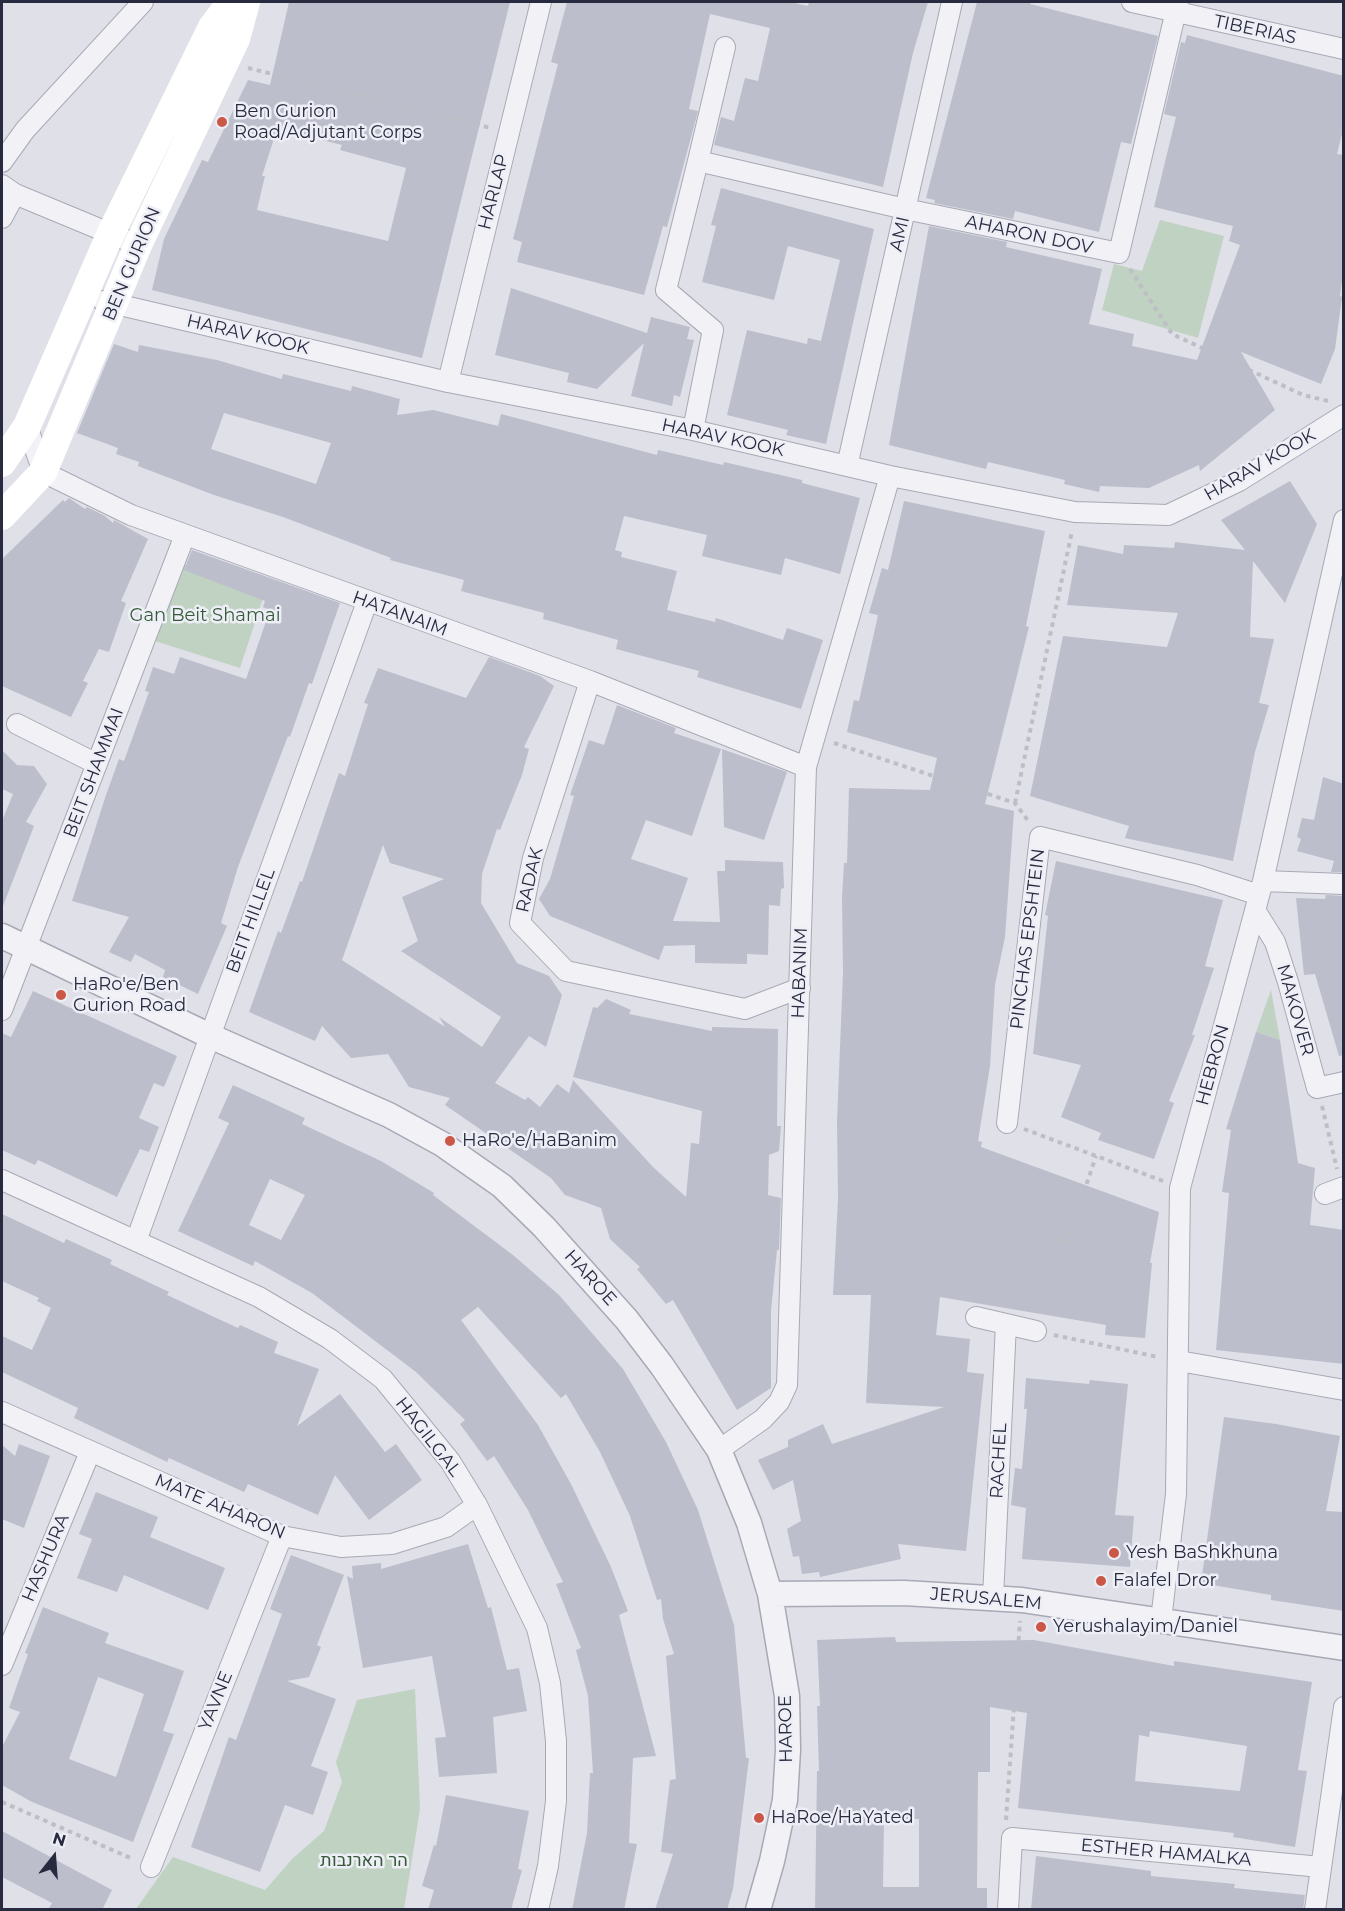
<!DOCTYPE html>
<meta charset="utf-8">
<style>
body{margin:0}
#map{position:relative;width:1345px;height:1911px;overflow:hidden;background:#dfe0e8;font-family:Montserrat,sans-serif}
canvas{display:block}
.frame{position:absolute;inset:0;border:3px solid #282a3f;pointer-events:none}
.north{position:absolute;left:24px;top:1827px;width:60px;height:60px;-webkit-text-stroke:4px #eeeff6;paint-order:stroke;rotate:17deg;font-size:16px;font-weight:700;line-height:24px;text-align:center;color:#282a3f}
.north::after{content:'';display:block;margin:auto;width:21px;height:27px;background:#282a3f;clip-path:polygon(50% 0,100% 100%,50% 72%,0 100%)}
</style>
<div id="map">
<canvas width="1345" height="1911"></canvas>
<div class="frame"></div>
<div class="north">N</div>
</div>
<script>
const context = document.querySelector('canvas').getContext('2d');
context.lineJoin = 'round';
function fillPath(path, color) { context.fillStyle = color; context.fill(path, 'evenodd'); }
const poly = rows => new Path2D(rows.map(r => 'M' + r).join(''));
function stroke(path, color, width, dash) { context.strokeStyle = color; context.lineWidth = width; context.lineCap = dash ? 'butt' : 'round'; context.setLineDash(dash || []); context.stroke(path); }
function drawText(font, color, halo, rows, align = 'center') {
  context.font = font + ' Montserrat,Heebo,sans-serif'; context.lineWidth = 5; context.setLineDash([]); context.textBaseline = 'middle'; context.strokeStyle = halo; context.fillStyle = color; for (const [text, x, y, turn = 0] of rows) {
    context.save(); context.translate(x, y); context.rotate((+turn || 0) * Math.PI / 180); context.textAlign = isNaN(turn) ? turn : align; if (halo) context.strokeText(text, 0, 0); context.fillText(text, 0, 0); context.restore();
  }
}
const green = poly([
 [1160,220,1224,236,1198,338,1102,310,1114,264,1142,271],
 [179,562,263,598,240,668,152,640],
 [1271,990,1280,1040,1256,1032],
 [415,1689,420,1809,404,1909,136,1909,173,1857,265,1890,293,1858,324,1831,342,1782,336,1762,357,1700]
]);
const building = poly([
 [289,2,510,2,422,358,152,290,164,239,202,160,208,162,248,80,270,85],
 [277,129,342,145,340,150,406,168,388,241,257,210,265,176,262,176],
 [567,2,790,2,808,6,809,2,928,2,913,53,883,187,714,145,721,117,734,121,745,78,758,81,770,28,710,14,689,109,698,111,667,227,663,226,644,295,517,262,522,242,513,239,558,64,551,62],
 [977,2,1031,2,1030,4,1158,36,1131,144,1121,142,1099,232,1015,211,1013,219,934,203,935,200,926,198],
 [1187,35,1344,76,1344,126,1337,154,1344,155,1344,264,1340,296,1342,297,1335,349,1321,384,1241,352,1275,410,1200,471,1199,465,1149,488,1100,486,1099,492,1064,484,1065,480,988,462,986,469,889,445,929,226,1007,242,1006,247,1102,269,1089,324,1134,334,1132,346,1197,360,1240,245,1229,241,1233,226,1154,207,1176,117,1164,114,1181,42,1185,43],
 [721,188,874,229,826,444,786,435,788,430,727,415,747,330,807,344,808,338,821,341,840,260,788,246,774,300,702,282,716,226,711,225],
 [511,288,647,333,651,317,690,327,687,339,694,340,680,397,674,395,672,406,631,396,644,343,597,389,567,382,569,373,495,355],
 [114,344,138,352,139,345,217,360,282,379,283,374,351,391,352,386,400,399,397,415,433,410,498,426,501,414,657,455,658,450,723,465,724,462,802,480,802,483,860,498,840,574,785,558,781,575,702,556,707,535,624,516,615,550,622,552,621,557,677,571,667,610,715,622,716,618,783,640,787,628,823,640,801,709,697,677,699,671,616,649,618,640,543,619,544,613,461,591,464,580,390,560,391,558,283,517,214,495,138,466,139,462,116,454,118,448,77,433],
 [224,413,331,443,316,484,211,449],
 [1290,481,1317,524,1285,603,1253,561,1250,637,1274,639,1259,703,1269,705,1255,752,1233,861,1125,838,1129,826,1030,796,1063,636,1167,647,1178,613,1067,605,1078,545,1123,554,1124,545,1174,548,1175,542,1245,550,1221,520],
 [69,498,85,509,87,507,105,516,113,523,114,520,148,539,121,601,126,603,109,652,99,649,83,681,88,683,71,717,2,686,2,559,63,500,65,502],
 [904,501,1045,531,1026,626,1029,627,985,804,1014,811,1005,937,995,985,990,1066,978,1141,982,1142,981,1147,1159,1212,1150,1263,1152,1263,1145,1338,1105,1335,1106,1325,940,1297,936,1335,970,1339,967,1372,984,1374,966,1551,898,1544,901,1559,820,1577,819,1572,802,1574,799,1556,793,1557,787,1529,801,1521,793,1480,773,1490,758,1460,788,1447,788,1440,823,1424,832,1444,944,1407,866,1403,871,1295,833,1295,838,1199,837,1122,843,973,842,897,844,863,847,863,849,788,930,790,937,758,847,732,854,700,859,701,878,615,869,613,882,568,888,570],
 [192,550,340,603,312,684,309,683,290,737,288,736,238,867,221,923,227,926,198,994,163,977,165,970,135,954,131,962,109,952,129,917,72,901,106,795,119,759,124,761,149,692,145,691,153,667,174,674,180,657,246,679,270,610,263,607,265,601,184,570],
 [489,657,540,676,554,686,524,747,529,749,522,775,500,830,497,829,482,874,481,903,517,963,549,976,562,995,546,1047,529,1036,495,1083,525,1100,528,1097,540,1107,557,1084,569,1093,573,1080,653,1167,686,1197,691,1143,699,1144,702,1111,573,1077,593,1007,597,1008,606,999,631,1010,629,1014,712,1031,712,1027,778,1029,777,1126,781,1126,779,1151,769,1155,768,1195,781,1198,779,1250,777,1250,771,1311,771,1388,737,1410,673,1300,666,1304,637,1269,640,1267,610,1239,601,1208,565,1195,551,1178,445,1105,450,1098,409,1087,388,1054,351,1058,322,1026,315,1041,249,1012,278,931,281,933,300,881,302,882,339,773,345,776,368,704,364,703,378,668,466,698],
 [383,845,390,863,444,879,402,897,418,941,401,951,501,1017,482,1047,439,1017,445,1027,342,960],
 [617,705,676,728,674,733,721,749,692,836,646,820,631,859,688,878,673,921,720,922,717,871,725,871,725,860,783,862,784,888,781,889,780,906,769,905,768,955,747,954,747,964,695,963,695,945,664,946,659,960,550,916,539,899,550,879,574,796,570,795,589,740,604,745],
 [722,749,787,772,764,840,724,827],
 [2,750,17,765,34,766,47,784,26,822,34,826,3,906,2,821,13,794,2,789],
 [1323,777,1344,784,1344,872,1331,872,1334,861,1297,851,1301,839,1297,837,1302,818,1314,820],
 [1056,861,1223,900,1205,966,1214,968,1192,1035,1195,1035,1169,1101,1174,1103,1154,1159,1098,1140,1101,1133,1061,1117,1081,1065,1033,1054,1048,916,1045,915],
 [1326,895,1344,896,1344,1055,1339,1056,1315,974,1304,975,1296,898,1325,899],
 [33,991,177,1056,164,1087,154,1083,139,1118,159,1127,149,1152,140,1149,117,1197,38,1160,35,1165,2,1150,2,1033,11,1037],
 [1256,1032,1280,1040,1298,1163,1315,1168,1310,1225,1344,1230,1344,1364,1216,1350,1229,1193,1222,1192,1231,1130,1226,1129],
 [233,1085,305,1118,302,1124,381,1161,434,1193,433,1195,513,1255,559,1295,623,1369,666,1442,698,1510,734,1625,746,1758,749,1758,733,1889,727,1910,655,1910,673,1854,661,1852,670,1780,676,1779,666,1656,674,1654,663,1619,661,1599,657,1600,630,1516,600,1452,566,1394,561,1398,478,1307,461,1320,538,1425,571,1484,611,1567,628,1611,619,1615,656,1756,633,1758,629,1843,637,1844,624,1910,572,1910,587,1833,590,1773,593,1773,588,1696,576,1650,581,1648,556,1584,563,1582,528,1510,494,1456,487,1461,460,1424,465,1420,416,1372,312,1293,255,1261,253,1266,178,1231,229,1123,218,1118],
 [270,1179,305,1195,281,1240,249,1225],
 [2,1214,64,1243,66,1239,112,1260,110,1264,169,1292,167,1295,238,1328,240,1325,278,1342,274,1353,319,1369,297,1426,340,1394,385,1452,396,1444,422,1480,369,1520,335,1475,318,1515,248,1484,244,1492,169,1458,167,1462,74,1418,78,1408,2,1372,2,1336,32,1350,51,1308,37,1301,39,1298,2,1281],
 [1026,1378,1089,1384,1090,1380,1128,1384,1115,1515,1134,1516,1130,1567,1022,1559,1026,1508,1011,1505,1015,1468,1022,1469,1027,1409,1024,1409],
 [1224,1417,1276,1424,1340,1436,1326,1511,1344,1512,1344,1611,1271,1600,1271,1595,1201,1583],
 [19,1444,50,1456,24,1528,2,1519,2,1445,15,1456],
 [96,1492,158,1517,150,1537,225,1568,208,1610,124,1575,117,1592,77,1578,92,1539,79,1534],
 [468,1544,488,1608,491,1607,507,1670,519,1668,527,1711,493,1717,497,1773,439,1777,435,1738,446,1737,432,1656,363,1668,347,1576,353,1579,352,1566,381,1563,381,1569],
 [291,1555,344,1575,317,1645,321,1647,309,1677,287,1681,336,1699,311,1766,328,1772,313,1815,285,1805,260,1872,191,1847,229,1737,236,1740,282,1614,270,1609],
 [43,1607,109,1633,105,1643,184,1671,163,1731,174,1734,133,1842,32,1802,2,1785,2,1747,20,1712,9,1708,28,1654,25,1653],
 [98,1677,144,1694,116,1777,69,1759],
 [895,1637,896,1642,1034,1640,1174,1666,1174,1661,1312,1682,1298,1770,1307,1771,1295,1847,1233,1837,1234,1833,1018,1808,1027,1713,990,1707,990,1772,978,1772,977,1888,987,1888,987,1910,815,1910,817,1771,819,1771,817,1706,820,1706,817,1640],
 [1150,1731,1247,1746,1240,1791,1135,1781,1139,1735,1149,1737],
 [884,1819,919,1819,919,1887,883,1887],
 [446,1795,529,1811,518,1869,522,1870,511,1910,428,1910,434,1890,422,1886,434,1845,436,1846],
 [2,1831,112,1890,102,1910,48,1910,52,1903,2,1877],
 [1036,1856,1151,1871,1151,1876,1235,1884,1234,1888,1305,1895,1303,1910,1031,1910]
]);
const path = poly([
 [248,68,491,128],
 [1130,269,1172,334,1303,395,1328,401],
 [834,743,1015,803,1029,822],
 [1015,803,1072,531],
 [1322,1106,1337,1169],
 [1024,1129,1163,1181],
 [1047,1313,1051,1238,1067,1242,1096,1156],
 [1054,1335,1158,1357],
 [2,1802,133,1859],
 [1006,1820,1020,1621]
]);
const minor = poly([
 [1132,2,1344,49],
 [725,47,698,161,905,209,1119,253,1178,2],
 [2,162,25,130,143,2],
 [2,185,15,194,138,245],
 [2,218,15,194],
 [103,301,448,382,693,430,890,476,1075,512,1168,515,1239,481,1344,415],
 [448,382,541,2],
 [27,426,43,472,131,515,590,681,806,767],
 [693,430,713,330,666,290,698,161],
 [847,466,952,2],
 [590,681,533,858,520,923,566,971,745,1009,800,988],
 [17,724,97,764],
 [1263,881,1344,884],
 [1255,910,1275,942,1288,982,1317,1088,1344,1082],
 [2,1010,185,535],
 [1007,1123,1040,837,1197,875,1259,895],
 [2,1180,259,1297,330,1339,383,1379,450,1461,477,1505,537,1628,550,1683,556,1741,556,1801,548,1866,538,1910],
 [1325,1194,1344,1187],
 [136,1241,367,602],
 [976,1317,1036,1331],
 [1179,1361,1344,1390],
 [2,1412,282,1536,341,1547,392,1544,446,1527,477,1505],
 [719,1450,763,1419,779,1402,787,1385,806,767,890,476],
 [993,1598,1006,1324],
 [1161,1620,1176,1494,1180,1188,1263,881,1344,520],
 [2,1665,90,1452],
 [151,1867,282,1536],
 [1008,1910,1012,1838,1321,1867],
 [1315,1910,1344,1707]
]);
const tertiary = poly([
 [2,936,210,1036,389,1115,442,1144,502,1186,544,1227,627,1320,662,1366,719,1450,749,1523,770,1594,787,1696,788,1750,785,1800,772,1861,758,1910],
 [770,1594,904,1593,1022,1600,1344,1648]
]);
const secondary = poly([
 [2,463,27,426,110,235,212,27,231,2],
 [2,516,43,472,138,245,236,39,246,2]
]);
const markers = [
 [222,122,6,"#cb5846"],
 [61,995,6,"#cb5846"],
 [450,1141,6,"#cb5846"],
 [1114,1553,6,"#cb5846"],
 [1101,1581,6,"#cb5846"],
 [1041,1627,6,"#cb5846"],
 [759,1818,6,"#cb5846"]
];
const streetNames = [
 ["TIBERIAS",1255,30,12],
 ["HARLAP",494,192,-76],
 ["AMI",900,234,-77],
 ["AHARON DOV",1029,235,12],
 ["BEN GURION",132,264,-67],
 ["HARAV KOOK",248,335,13],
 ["HARAV KOOK",723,438,12],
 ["HARAV KOOK",1260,465,-30],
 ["HATANAIM",400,614,20],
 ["BEIT SHAMMAI",94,773,-69],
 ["RADAK",530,880,-77],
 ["BEIT HILLEL",251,921,-70],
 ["PINCHAS EPSHTEIN",1028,939,-83],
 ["HABANIM",800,973,-88],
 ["MAKOVER",1295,1010,74],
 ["HEBRON",1213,1065,-75],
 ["HAROE",590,1278,48],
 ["HAGILGAL",428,1437,52],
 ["RACHEL",999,1461,-87],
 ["MATE AHARON",220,1507,23],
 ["HASHURA",46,1558,-67],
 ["JERUSALEM",986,1599,5],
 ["YAVNE",216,1701,-68],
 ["HAROE",786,1729,-91],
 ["ESTHER HAMALKA",1166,1853,5]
];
const poiNames = [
 ["Ben Gurion",234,112],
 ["Road/Adjutant Corps",234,133],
 ["HaRo'e/Ben",73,985],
 ["Gurion Road",73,1006],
 ["HaRo'e/HaBanim",462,1141],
 ["Yesh BaShkhuna",1126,1553],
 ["Falafel Dror",1113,1581],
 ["Yerushalayim/Daniel",1053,1627],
 ["HaRoe/HaYated",771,1818]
];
const parkNames = [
 ["Gan Beit Shamai",205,616],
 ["הר הארנבות",364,1861]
];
fillPath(green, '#c0d2c1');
fillPath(building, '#bcbecb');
stroke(minor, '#a8a9b5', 22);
stroke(tertiary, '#a8a9b5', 27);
stroke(path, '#bdbec6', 4, [4.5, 4.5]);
stroke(minor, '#f2f2f6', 20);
stroke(tertiary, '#f2f2f6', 24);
stroke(secondary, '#fff', 28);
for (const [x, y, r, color] of markers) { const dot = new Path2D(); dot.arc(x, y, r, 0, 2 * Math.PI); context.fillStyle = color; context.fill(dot); stroke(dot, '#eeeff6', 2); }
drawText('18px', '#282a3f', '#eeeff6', streetNames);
drawText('18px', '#282a3f', '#eeeff6', poiNames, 'left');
drawText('18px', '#365a39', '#eeeff6', parkNames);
</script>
